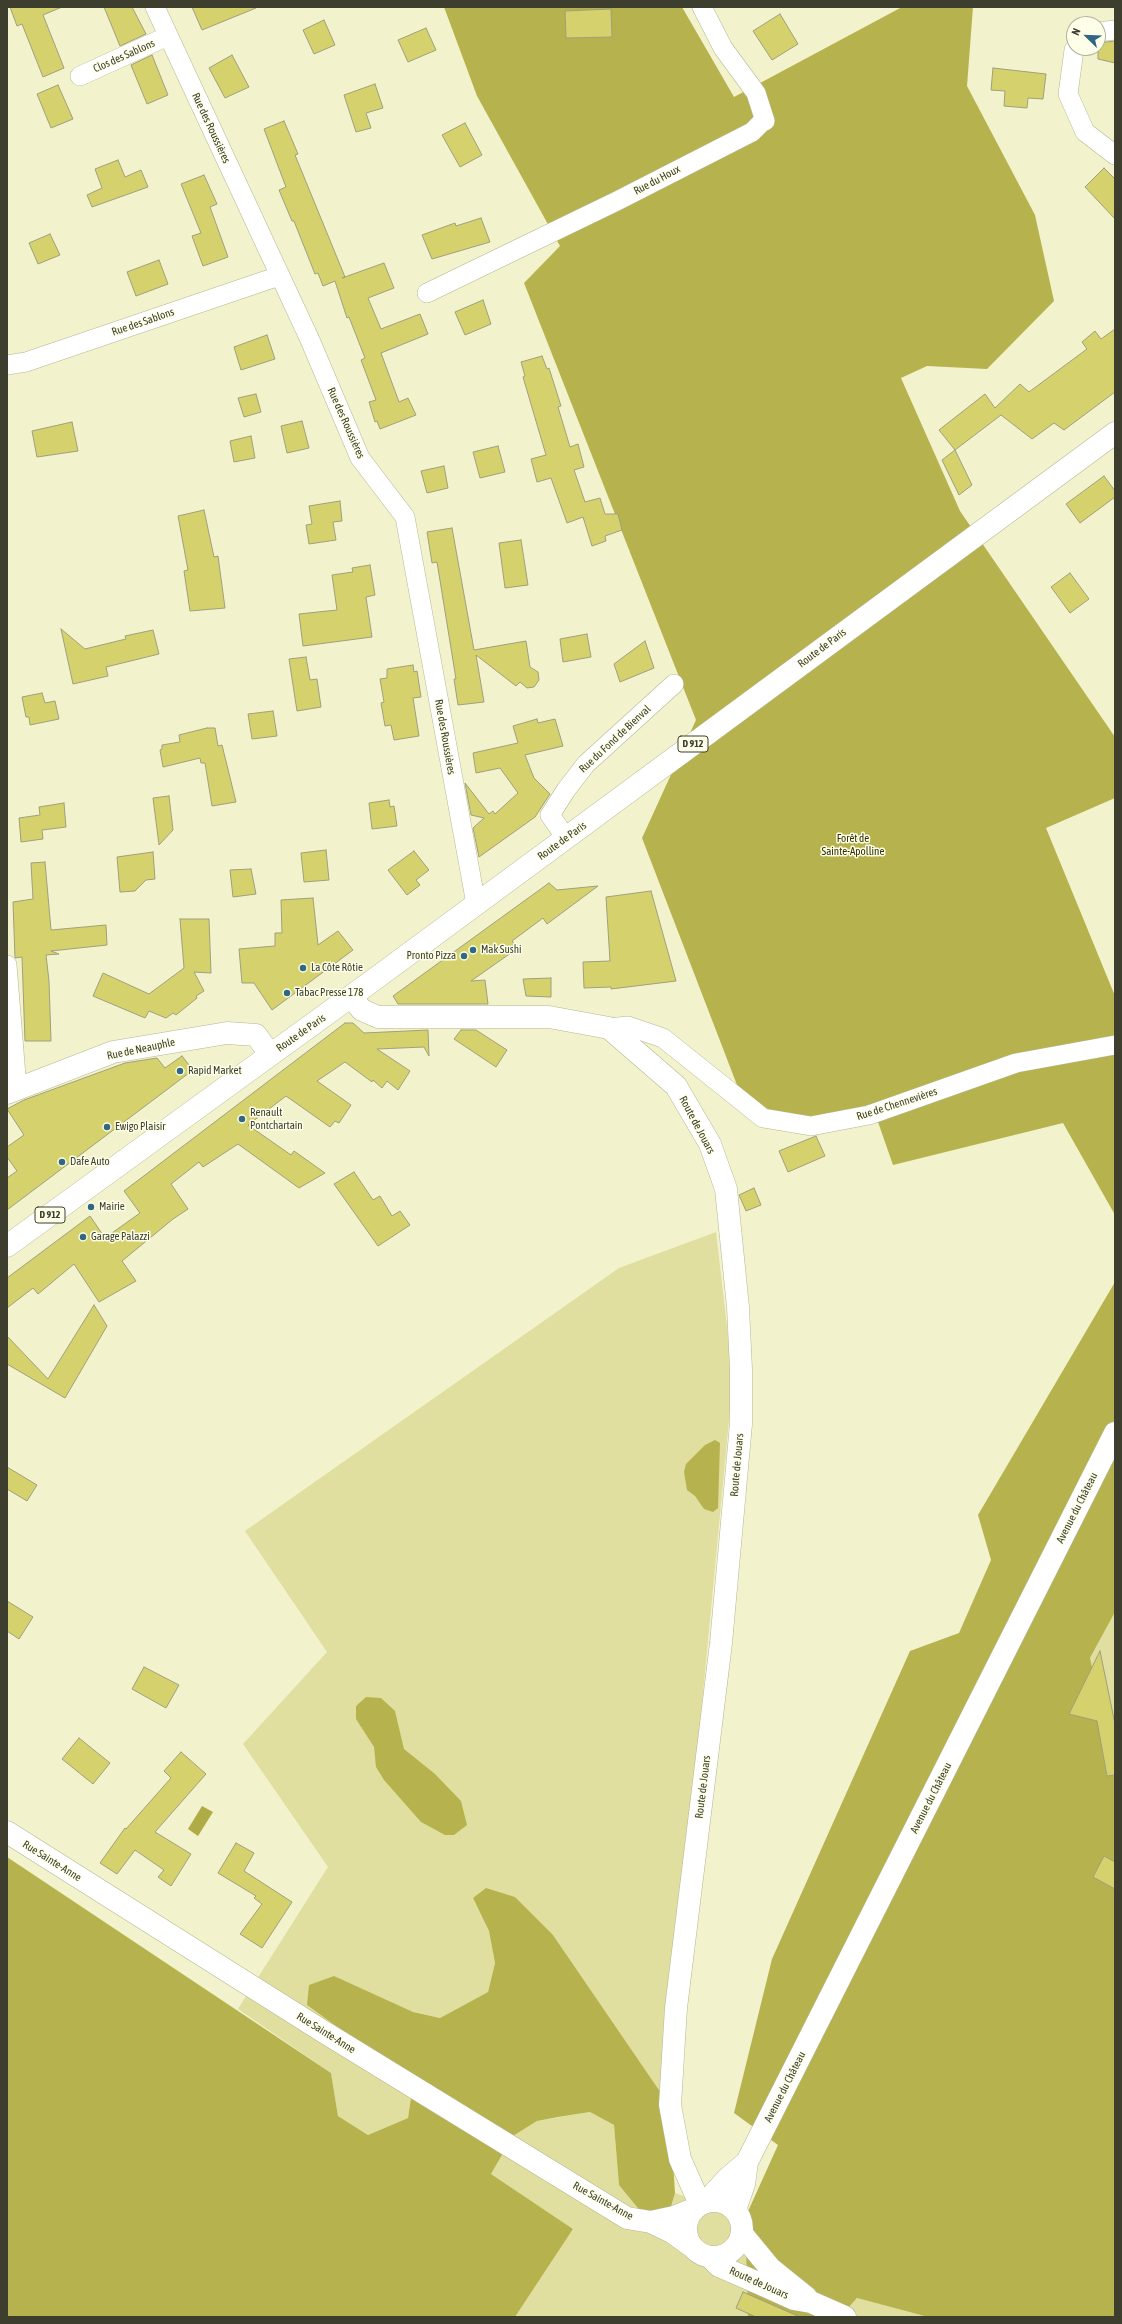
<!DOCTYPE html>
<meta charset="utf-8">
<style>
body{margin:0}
#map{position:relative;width:1122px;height:2324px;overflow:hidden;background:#f2f2cd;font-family:"Asap Condensed",sans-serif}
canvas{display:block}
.frame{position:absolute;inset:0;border:8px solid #3e3e2f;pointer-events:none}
.north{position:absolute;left:1066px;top:16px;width:40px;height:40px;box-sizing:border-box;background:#feffe8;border:1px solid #b1b29e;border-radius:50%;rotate:293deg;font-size:11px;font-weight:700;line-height:16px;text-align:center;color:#3e3e2f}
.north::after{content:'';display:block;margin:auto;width:14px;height:18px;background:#316782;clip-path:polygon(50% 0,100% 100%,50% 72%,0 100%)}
</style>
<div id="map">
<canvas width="1122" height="2324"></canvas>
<div class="frame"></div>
<div class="north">N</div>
</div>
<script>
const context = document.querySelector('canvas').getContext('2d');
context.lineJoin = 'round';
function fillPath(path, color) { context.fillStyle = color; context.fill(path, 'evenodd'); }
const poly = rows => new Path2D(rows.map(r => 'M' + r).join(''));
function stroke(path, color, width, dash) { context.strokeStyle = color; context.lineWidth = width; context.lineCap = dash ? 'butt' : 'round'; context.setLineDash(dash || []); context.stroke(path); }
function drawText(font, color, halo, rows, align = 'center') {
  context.font = font + ' "Asap Condensed",sans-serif'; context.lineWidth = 3; context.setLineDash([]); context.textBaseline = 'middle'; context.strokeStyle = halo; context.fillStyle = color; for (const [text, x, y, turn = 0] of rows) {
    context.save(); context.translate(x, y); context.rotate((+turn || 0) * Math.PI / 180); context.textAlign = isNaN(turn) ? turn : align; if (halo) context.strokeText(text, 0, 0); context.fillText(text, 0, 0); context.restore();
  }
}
const green = poly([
 [716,1232,733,1378,695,1777,661,2093,553,1935,473,1898,489,1931,495,1963,488,1992,440,2018,413,2012,307,2005,333,2024,414,2077,408,2118,368,2135,338,2116,331,2073,238,2009,328,1867,243,1744,327,1652,245,1531,619,1268],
 [1115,1612,1115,1767,1090,1658],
 [590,2112,614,2125,619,2185,670,2210,675,2193,745,2218,748,2317,515,2317,573,2229,491,2174,513,2136,537,2121],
 [857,2298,928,2317,840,2317]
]);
const forest = poly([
 [444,7,682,7,734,97,902,7,973,7,967,86,1035,215,1054,301,987,369,927,366,901,378,960,511,1115,737,1115,798,1046,828,1115,996,1115,1215,1063,1123,893,1165,878,1122,787,1119,742,1098,642,838,696,720,524,283,560,246,477,96],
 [1115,1282,1115,1612,1090,1658,1115,1767,1115,2317,928,2317,857,2298,840,2317,748,2317,745,2218,778,2145,734,2113,772,1959,910,1651,959,1633,991,1560,978,1515],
 [715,1440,720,1443,718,1508,713,1512,704,1509,695,1496,687,1490,684,1472,686,1464,705,1445],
 [366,1697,381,1698,395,1711,404,1749,435,1774,461,1801,467,1825,454,1835,445,1835,421,1822,384,1780,376,1767,374,1747,356,1719,356,1706],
 [7,1857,331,2073,338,2116,368,2135,408,2118,414,2077,333,2024,307,2005,309,1985,334,1976,413,2012,440,2018,488,1992,495,1963,489,1931,473,1898,486,1888,515,1897,553,1935,661,2093,672,2145,675,2193,670,2210,642,2213,619,2185,614,2125,590,2112,558,2117,537,2121,513,2136,491,2174,573,2229,515,2317,7,2317]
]);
const water = poly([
 [202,1806,213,1812,198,1836,188,1829]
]);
const building = poly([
 [10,7,62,7,43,15,64,68,43,77,22,24,17,26,10,7],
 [104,7,132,7,146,34,120,46,104,7],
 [192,7,256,7,256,8,202,30,192,7],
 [611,9,612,37,566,38,565,11,611,9],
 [780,14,798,44,772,60,753,31,780,14],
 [324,20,335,45,314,54,303,30,324,20],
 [426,28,436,50,408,62,398,40,426,28],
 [1115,41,1115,63,1098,59,1098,43,1115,41],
 [152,55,168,95,147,104,131,65,152,55],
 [232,55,249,87,225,98,209,68,232,55],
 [993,68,1046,74,1043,99,1028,98,1027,108,1004,106,1005,91,991,90,993,68],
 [375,84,383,108,366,113,371,128,356,132,344,95,375,84],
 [58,85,73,119,51,128,37,94,58,85],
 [284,121,298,154,295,155,345,277,342,278,384,263,394,288,368,298,381,329,420,314,428,334,381,353,399,402,408,398,416,415,380,429,377,421,375,422,369,402,376,400,361,360,365,358,349,317,347,318,335,281,323,286,318,273,315,274,294,221,292,221,279,190,286,187,264,129,284,121],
 [465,123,482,155,460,167,442,135,465,123],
 [118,160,125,177,141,170,148,187,92,207,87,195,102,188,95,169,118,160],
 [1104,168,1115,179,1115,219,1085,187,1104,168],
 [204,175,217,204,210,207,228,257,203,266,192,236,201,233,181,184,204,175],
 [481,218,490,242,432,259,422,235,455,223,456,226,481,218],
 [50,234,60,255,38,264,29,243,50,234],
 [159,260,168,284,136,296,127,272,159,260],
 [483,300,491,324,465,335,455,312,483,300],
 [1115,329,1115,392,1064,430,1054,423,1032,439,1001,415,955,450,939,430,985,394,995,408,1020,384,1029,392,1087,349,1082,342,1095,331,1101,339,1115,329],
 [267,335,275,359,241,370,234,347,267,335],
 [542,356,547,369,549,368,561,406,558,407,570,447,578,444,584,467,574,470,585,502,600,498,605,514,618,514,622,530,605,536,606,541,592,546,583,517,567,523,551,478,537,482,531,459,546,455,523,377,525,376,521,362,542,356],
 [256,394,261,412,244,417,238,398,256,394],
 [302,421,309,448,287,453,281,426,302,421],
 [72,422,78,451,37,457,32,431,72,422],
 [251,436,255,458,234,462,230,441,251,436],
 [498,446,505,472,480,478,473,452,498,446],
 [955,450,972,485,959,495,942,460,955,450],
 [444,466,448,488,427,493,421,471,444,466],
 [1104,476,1115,491,1115,497,1080,523,1066,504,1104,476],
 [340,501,342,521,333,522,336,540,309,544,306,525,312,524,309,506,340,501],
 [204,510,214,557,218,556,225,608,190,611,184,571,188,570,178,516,204,510],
 [452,528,474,650,526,641,530,667,538,672,539,680,534,687,527,688,520,682,516,686,476,655,484,702,458,705,454,679,456,679,437,562,432,563,427,532,452,528],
 [521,540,528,585,505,588,499,543,521,540],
 [370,565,375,595,366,597,372,637,303,646,299,614,337,610,332,575,353,572,352,568,370,565],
 [1070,573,1089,599,1070,613,1051,587,1070,573],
 [61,629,85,649,126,639,125,636,153,630,159,654,106,667,108,676,73,684,61,629],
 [587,634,591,657,563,662,560,639,587,634],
 [645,641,654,668,620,682,614,664,645,641],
 [306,657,310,680,317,679,321,707,297,711,289,659,306,657],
 [413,665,414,672,417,671,421,697,413,698,419,736,394,740,391,725,385,726,381,703,384,702,380,679,387,678,387,669,413,665],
 [42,693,45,703,55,701,59,719,30,725,29,717,26,717,22,697,42,693],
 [273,711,277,736,252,739,248,714,273,711],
 [537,719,538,723,555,719,563,746,525,755,534,778,550,794,535,817,479,857,473,828,484,818,471,815,465,783,489,814,493,811,495,814,518,793,500,768,476,773,473,753,518,743,513,726,537,719],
 [207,728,215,728,218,746,222,745,236,802,212,806,205,763,201,763,200,758,163,767,160,750,162,749,162,745,180,742,179,735,207,728],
 [169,796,173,830,159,845,153,798,169,796],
 [389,800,390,807,394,806,397,826,372,829,369,803,389,800],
 [64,803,66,827,42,830,43,839,21,842,19,818,40,815,39,807,64,803],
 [326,850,329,880,304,882,301,853,326,850],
 [414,851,429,870,416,880,420,885,407,895,388,870,414,851],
 [153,852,155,879,146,880,135,891,120,892,117,857,153,852],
 [45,862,51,930,106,925,107,945,51,951,59,954,46,955,49,981,51,1041,25,1041,22,957,15,958,13,902,33,899,31,863,45,862],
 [251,869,256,894,233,897,230,870,251,869],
 [549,883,557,890,598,886,547,924,543,918,512,941,518,948,471,981,485,980,488,1004,398,1004,393,996,549,883],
 [651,891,676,981,611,989,611,987,584,988,583,962,610,961,606,897,651,891],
 [313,898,318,945,338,931,353,950,272,1010,254,983,242,983,239,949,275,946,275,933,282,933,281,900,313,898],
 [180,919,209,919,211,973,194,972,204,991,196,996,197,998,176,1015,173,1013,166,1018,149,1011,145,1018,93,996,103,973,149,994,184,968,180,919],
 [551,978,551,997,526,996,523,979,551,978],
 [345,1023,353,1023,364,1033,428,1030,429,1056,424,1047,377,1049,410,1071,398,1090,387,1081,382,1088,373,1080,372,1082,345,1062,317,1081,351,1105,339,1123,335,1121,330,1127,286,1096,248,1125,291,1155,294,1151,325,1173,299,1188,238,1144,203,1167,199,1162,171,1184,188,1209,173,1219,122,1261,136,1281,99,1302,74,1264,38,1294,33,1288,7,1308,7,1278,90,1216,105,1238,140,1213,124,1191,345,1023],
 [461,1030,476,1030,507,1050,496,1067,454,1039,461,1030],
 [182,1056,193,1070,7,1210,7,1178,17,1171,7,1157,7,1147,24,1135,7,1109,24,1100,125,1063,157,1058,165,1068,182,1056],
 [816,1136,825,1156,788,1172,779,1151,816,1136],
 [354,1172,373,1200,380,1196,392,1216,400,1211,410,1225,378,1246,334,1184,354,1172],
 [754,1188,761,1205,746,1211,739,1195,754,1188],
 [94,1305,107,1326,65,1398,7,1364,7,1336,48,1379,94,1305],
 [7,1467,37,1485,27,1501,7,1489,7,1467],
 [7,1601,33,1617,19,1639,7,1631,7,1601],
 [1100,1651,1115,1724,1115,1775,1107,1776,1097,1721,1069,1714,1100,1651],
 [144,1667,179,1685,166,1708,132,1689,144,1667],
 [79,1738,110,1763,93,1784,62,1759,79,1738],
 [181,1752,206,1774,155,1832,191,1854,171,1886,158,1877,164,1870,135,1850,117,1874,100,1863,125,1828,126,1829,171,1778,164,1771,181,1752],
 [236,1843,254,1853,244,1871,292,1902,262,1948,240,1934,262,1904,254,1898,256,1896,218,1873,236,1843],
 [1104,1856,1115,1862,1115,1889,1093,1877,1104,1856],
 [743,2292,800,2317,756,2317,736,2308,743,2292]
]);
const minor = poly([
 [155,7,310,340,360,458,405,517,476,904],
 [1098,32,1115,30],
 [1077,48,1074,50,1068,94,1085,132,1115,155],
 [80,76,168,36],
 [427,293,617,201,752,132,764,120,765,121,756,93,723,48,702,7],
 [7,365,26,362,279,276],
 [566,838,550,815,566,790,586,764,674,684],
 [7,965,17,1088],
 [609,1028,628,1026,663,1038,763,1118,811,1126,869,1115,1016,1063,1115,1045]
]);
const tertiary = poly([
 [351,997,362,1010,378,1017,549,1017,609,1028,676,1086,710,1144,726,1189,738,1307,741,1369,741,1424,721,1643,676,2008,670,2105,680,2159,700,2204],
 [7,1093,113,1052,227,1033,256,1035,270,1054],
 [7,1832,324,2032,627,2218,651,2222,672,2232,690,2245],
 [651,2222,674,2217,694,2209]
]);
const secondary = poly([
 '686 2229a28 28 0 1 1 56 0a28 28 0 1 1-56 0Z',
 [707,2201,727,2179,747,2162],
 [735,2210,744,2184,747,2162,1115,1433],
 [742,2234,770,2268,806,2297],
 [710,2257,719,2266,765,2286,794,2299,811,2302,845,2317]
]);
const primary = poly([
 [7,1246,368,984,1115,433]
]);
const markers = [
 [473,950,4,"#316782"],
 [464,956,4,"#316782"],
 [303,968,4,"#316782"],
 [287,993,4,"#316782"],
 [180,1071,4,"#316782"],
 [242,1119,4,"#316782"],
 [107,1127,4,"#316782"],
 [62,1162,4,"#316782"],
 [91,1207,4,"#316782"],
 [83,1237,4,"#316782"]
];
const shields = [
 [693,744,30],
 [50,1215,30]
];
const shieldNames = [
 ["D 912",693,744],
 ["D 912",50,1215]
];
const streetNames = [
 ["Clos des Sablons",124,56,-24],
 ["Rue des Roussières",211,128,65],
 ["Rue du Houx",657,180,-28],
 ["Rue des Sablons",143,322,-19],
 ["Rue des Roussières",346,423,66],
 ["Route de Paris",822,648,-37],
 ["Rue des Roussières",445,737,80],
 ["Rue du Fond de Bienval",615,739,-43],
 ["Route de Paris",562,841,-36],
 ["Route de Paris",301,1033,-35],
 ["Rue de Neauphle",141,1049,-12],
 ["Rue de Chennevières",897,1104,-18],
 ["Route de Jouars",697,1125,62],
 ["Route de Jouars",737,1465,-85],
 ["Avenue du Château",1077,1508,-63],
 ["Route de Jouars",703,1787,-83],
 ["Avenue du Château",931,1798,-63],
 ["Rue Sainte-Anne",52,1861,32],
 ["Rue Sainte-Anne",326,2033,32],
 ["Avenue du Château",785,2087,-63],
 ["Rue Sainte-Anne",603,2201,29],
 ["Route de Jouars",759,2283,24]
];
const parkNames = [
 ["Forêt de",853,839],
 ["Sainte-Apolline",853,852]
];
const poiNames = [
 ["Mak Sushi",481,950],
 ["Pronto Pizza",456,956,"right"],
 ["La Côte Rôtie",311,968],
 ["Tabac Presse 178",295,993],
 ["Rapid Market",188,1071],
 ["Renault",250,1113],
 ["Pontchartain",250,1126],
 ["Ewigo Plaisir",115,1127],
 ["Dafe Auto",70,1162],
 ["Mairie",99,1207],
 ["Garage Palazzi",91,1237]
];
fillPath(green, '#e0df9f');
fillPath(forest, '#b6b34e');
fillPath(water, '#afac46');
fillPath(building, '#d5d26e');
stroke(building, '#9f9f7c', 1);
stroke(minor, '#b6b692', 20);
stroke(tertiary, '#b6b692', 23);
stroke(secondary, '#b6b692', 23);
stroke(primary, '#b6b692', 23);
stroke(minor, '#fff', 19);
stroke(tertiary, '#fff', 22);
stroke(secondary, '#fff', 22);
stroke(primary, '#fff', 22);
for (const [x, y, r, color] of markers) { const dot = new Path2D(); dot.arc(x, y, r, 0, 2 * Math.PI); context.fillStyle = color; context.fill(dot); stroke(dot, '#feffe8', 1.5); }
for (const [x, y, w] of shields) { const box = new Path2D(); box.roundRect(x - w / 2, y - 8, w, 16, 3); context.fillStyle = '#feffe8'; context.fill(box); stroke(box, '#3e3e2f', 1); }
drawText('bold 10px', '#3e3e2f', null, shieldNames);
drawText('11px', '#3e3e2f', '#feffe8', streetNames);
drawText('11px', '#312f02', '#feffe8', parkNames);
drawText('11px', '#3e3e2f', '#feffe8', poiNames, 'left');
</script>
